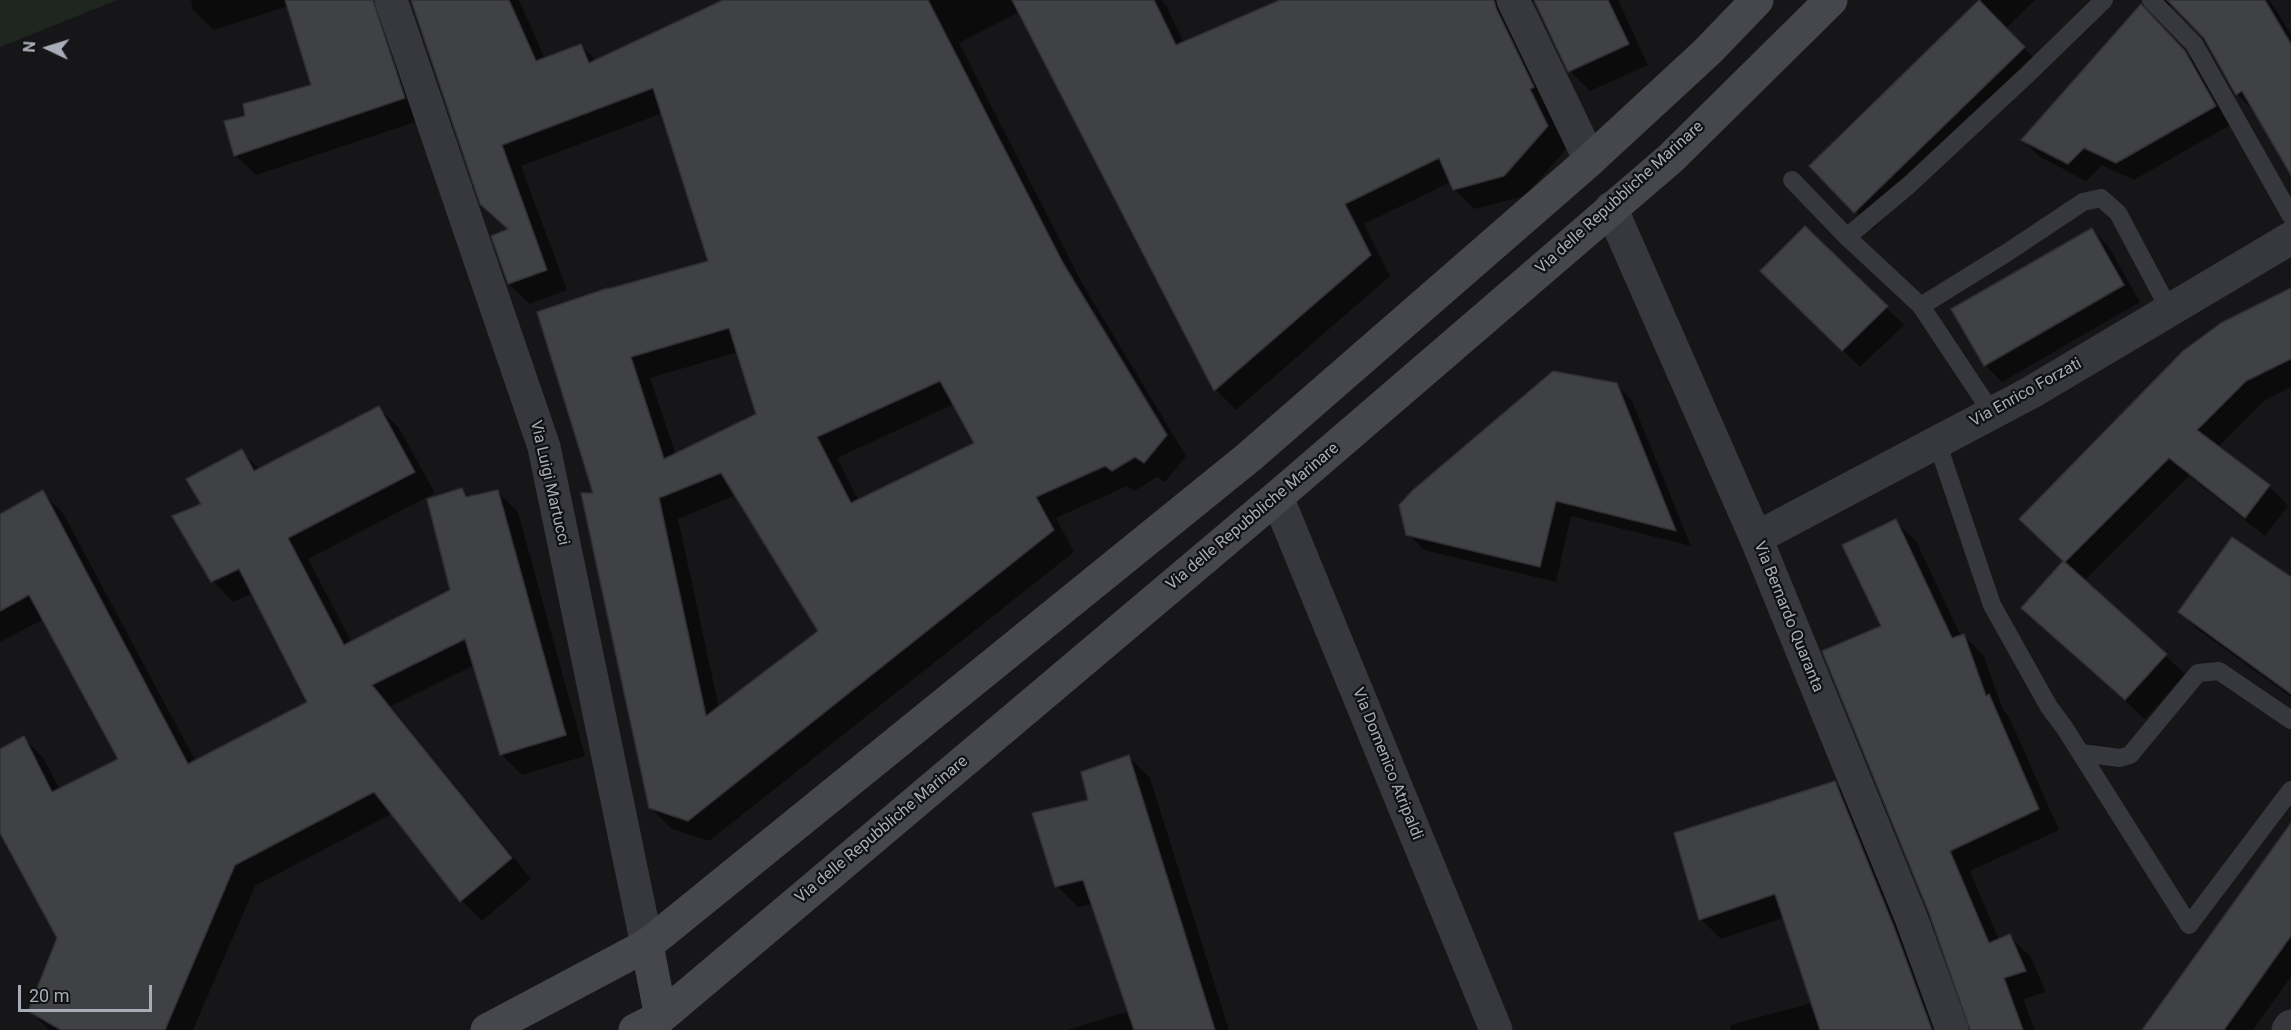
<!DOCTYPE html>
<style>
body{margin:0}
#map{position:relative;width:2291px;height:1030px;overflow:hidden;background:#161618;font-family:Roboto,sans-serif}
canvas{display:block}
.north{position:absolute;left:18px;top:18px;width:60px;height:60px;-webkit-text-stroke:4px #111113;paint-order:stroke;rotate:274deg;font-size:16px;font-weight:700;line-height:24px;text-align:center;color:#a8adb8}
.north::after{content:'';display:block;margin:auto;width:21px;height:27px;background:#a8adb8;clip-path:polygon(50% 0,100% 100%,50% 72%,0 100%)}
.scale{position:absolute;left:18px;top:985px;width:134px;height:27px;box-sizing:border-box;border:3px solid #a8adb8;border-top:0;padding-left:8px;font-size:18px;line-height:21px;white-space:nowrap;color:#a8adb8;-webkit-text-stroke:4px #111113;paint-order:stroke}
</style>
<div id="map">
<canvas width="2291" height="1030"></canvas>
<div class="north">N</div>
<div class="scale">20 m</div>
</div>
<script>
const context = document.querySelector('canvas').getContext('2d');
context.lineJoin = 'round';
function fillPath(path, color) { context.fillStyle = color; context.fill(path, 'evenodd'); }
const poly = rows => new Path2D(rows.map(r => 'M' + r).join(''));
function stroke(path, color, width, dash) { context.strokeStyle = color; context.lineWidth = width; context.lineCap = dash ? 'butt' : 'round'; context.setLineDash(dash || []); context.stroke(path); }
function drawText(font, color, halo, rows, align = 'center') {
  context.font = font + ' Roboto,sans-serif'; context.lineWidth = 4.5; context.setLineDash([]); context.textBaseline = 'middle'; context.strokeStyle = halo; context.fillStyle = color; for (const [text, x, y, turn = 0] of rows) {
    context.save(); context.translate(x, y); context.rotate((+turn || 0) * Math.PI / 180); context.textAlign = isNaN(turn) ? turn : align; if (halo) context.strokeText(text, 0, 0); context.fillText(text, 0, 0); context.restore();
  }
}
const green = poly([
 [0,0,117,0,0,47]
]);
const shadow = poly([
 [191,0,519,0,545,59,581,46,597,61,727,0,1021,0,1025,9,959,43,1083,285,1186,456,1165,482,1157,477,1134,491,1127,486,1056,518,1074,552,709,841,672,829,651,808,595,495,539,313,710,262,663,113,521,166,567,290,530,304,509,284,493,236,510,230,413,2,407,2,424,119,256,175,235,155,246,117,312,86,288,6,214,30,193,10],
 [738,352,758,415,676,455,650,378],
 [954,404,976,444,859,501,837,458],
 [736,495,820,632,719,708,678,519],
 [1117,0,1161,0,1166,5,1184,43,1283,0,1618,0,1648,65,1590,91,1570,71,1536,1,1526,3,1568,147,1525,196,1474,209,1454,189,1451,182,1364,224,1390,276,1236,410,1216,390,1035,42],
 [1975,0,2035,0,2005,29,2041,65,1873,229,1811,166,1979,3],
 [2163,0,2268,0,2275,8,2291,34,2291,172,2254,111,2237,94,2203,35,2177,9,2169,6],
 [2158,23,2202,70,2232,124,2134,180,2102,165,2086,181,2040,157,2023,140],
 [1805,228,1904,325,1860,367,1762,271],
 [2092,230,2109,247,2140,302,2002,382,1985,365],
 [2291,290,2291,387,2265,400,2218,447,2269,486,2288,506,2265,536,2189,476,2084,581,2185,674,2145,719,2043,627,2065,562],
 [1554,373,1616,384,1632,401,1691,546,1571,516,1556,582,1424,550,1408,534,1400,505,1417,486],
 [379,408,399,428,435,493,308,559,352,643,452,590,462,490,470,498,498,492,518,512,585,756,522,775,501,754,475,665,391,706,531,879,482,921,462,901,393,813,255,886,193,1030,49,1030,30,1011,59,938,0,829,0,751,24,738,44,759,60,790,120,760,44,619,0,642,0,516,42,492,63,513,196,762,309,703,253,593,233,602,213,581,203,504,241,451,260,470],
 [1895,521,1916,541,1961,636,1963,635,1984,656,2003,710,2009,717,2059,830,1970,871,1999,940,2009,936,2030,956,2046,992,2023,999,2035,1030,1972,1030,1883,627],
 [2291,579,2291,697,2197,629,2180,612],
 [1129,757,1150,778,1229,1030,1067,1030,1129,1011,1092,904,1078,907,1057,886,1089,801],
 [1835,783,1855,804,1944,1030,1731,1030,1730,1025,1812,1003,1783,918,1721,939,1701,919],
 [2291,826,2291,977,2253,1030,2153,1030]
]);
const building = poly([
 [285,0,373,0,405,98,234,156,224,121,245,116,243,104,311,85,285,0],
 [411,0,509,0,536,61,581,44,589,63,723,0,928,0,1063,263,1167,435,1144,463,1135,457,1112,471,1105,466,1036,497,1054,530,688,821,649,808,581,493,593,493,537,312,608,288,608,289,708,261,653,88,502,145,547,270,508,284,491,236,508,229,480,204,411,0],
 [729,328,756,414,664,459,631,357,729,328],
 [940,381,974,443,851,503,817,437,940,381],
 [721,473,818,631,706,716,659,498,721,473],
 [1012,0,1154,0,1176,45,1280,0,1494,0,1496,8,1534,87,1530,89,1548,126,1504,176,1453,190,1439,158,1345,204,1371,255,1214,391,1012,0],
 [1534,0,1608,0,1629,44,1568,72,1534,0],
 [1979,0,2025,47,1854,213,1809,166,1979,0],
 [2167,0,2265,0,2291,44,2291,175,2242,91,2236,95,2204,38,2167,0],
 [2141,4,2185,51,2216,106,2116,163,2084,148,2068,164,2021,140,2141,4],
 [1805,226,1888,306,1842,351,1760,271,1805,226],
 [2092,228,2124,285,1984,366,1951,309,2092,228],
 [2291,288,2291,359,2246,381,2197,430,2270,485,2245,518,2169,458,2065,562,2167,654,2125,700,2021,608,2063,561,2019,519,2183,351,2221,323,2291,288],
 [1553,371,1617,383,1676,531,1556,501,1540,567,1406,535,1399,505,1413,490,1553,371],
 [379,406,415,472,288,538,344,645,450,590,427,499,462,488,466,497,498,490,566,735,500,755,465,639,372,685,512,858,460,902,374,792,235,865,165,1030,61,1030,28,1011,57,938,0,833,0,749,24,736,52,792,118,759,29,595,0,611,0,514,43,490,188,764,307,702,239,569,211,582,172,516,201,504,186,479,242,449,254,471,379,406],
 [1896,519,1952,638,1964,634,1986,696,1989,694,2039,809,1950,851,1989,943,2010,934,2026,971,2004,978,2023,1030,1970,1030,1929,913,1822,651,1881,626,1842,545,1896,519],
 [2232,537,2291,577,2291,694,2178,612,2232,537],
 [1129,755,1215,1030,1134,1030,1083,880,1055,887,1032,813,1088,800,1081,772,1129,755],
 [1835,781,1894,927,1932,1030,1820,1030,1775,894,1699,920,1674,833,1835,781],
 [2291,823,2291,936,2224,1030,2142,1030,2291,823]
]);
const service = poly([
 [2151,0,2194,44,2291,216],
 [1792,180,1847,237,1909,185,2028,74,2104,0],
 [1847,237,1921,306,1992,413],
 [1921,306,2008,252,2083,202,2101,198,2118,213,2170,311],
 [1937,442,1992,605,2049,707,2064,727,2189,925,2291,790],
 [2081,753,2120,758,2130,755,2198,673,2219,671,2291,720]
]);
const minor = poly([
 [391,0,544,447,647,945],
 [1513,0,1590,160],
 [1611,208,1756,538,1912,920,1952,1030],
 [1277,497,1496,1030],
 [1756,538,2030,393,2291,238],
 [2288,1030,2291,1026]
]);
const secondary = poly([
 [647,945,661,1017],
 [487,1030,647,945,1249,457,1590,160,1708,51,1757,0],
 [635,1030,661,1017,1277,497,1671,158,1831,0]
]);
const streetNames = [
 ["Via delle Repubbliche Marinare",1620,198,-42],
 ["Via Enrico Forzati",2026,393,-29],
 ["Via Luigi Martucci",549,483,77],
 ["Via delle Repubbliche Marinare",1253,517,-40],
 ["Via Bernardo Quaranta",1788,617,68],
 ["Via Domenico Atripaldi",1387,764,68],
 ["Via delle Repubbliche Marinare",882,830,-40]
];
fillPath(green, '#1e261f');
fillPath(shadow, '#0007');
fillPath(building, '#404145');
stroke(building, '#303034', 1.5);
stroke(service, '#37383d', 18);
stroke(minor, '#37383d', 33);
stroke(secondary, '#45474d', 33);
drawText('16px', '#a8adb8', '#111113', streetNames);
</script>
